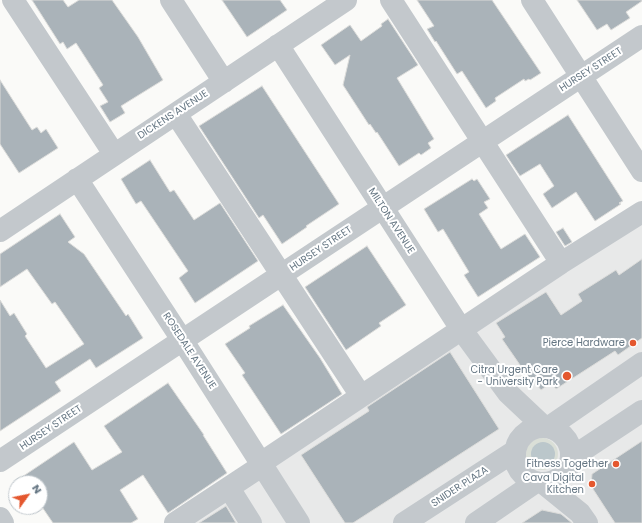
<!DOCTYPE html>
<style>
body{margin:0}
#map{position:relative;width:642px;height:523px;overflow:hidden;background:#fafaf8;font-family:Poppins,sans-serif}
canvas{display:block}
.north{position:absolute;left:8px;top:475px;width:40px;height:40px;box-sizing:border-box;background:#fff;border:1px solid #c1c8cd;border-radius:50%;rotate:57deg;font-size:11px;font-weight:700;line-height:16px;text-align:center;color:#657683}
.north::after{content:'';display:block;margin:auto;width:14px;height:18px;background:#e4572e;clip-path:polygon(50% 0,100% 100%,50% 72%,0 100%)}
</style>
<div id="map">
<canvas width="642" height="523"></canvas>
<div class="north">N</div>
</div>
<script>
const context = document.querySelector('canvas').getContext('2d');
context.lineJoin = 'round';
function fillPath(path, color) { context.fillStyle = color; context.fill(path, 'evenodd'); }
const poly = rows => new Path2D(rows.map(r => 'M' + r).join(''));
function stroke(path, color, width, dash) { context.strokeStyle = color; context.lineWidth = width; context.lineCap = dash ? 'butt' : 'round'; context.setLineDash(dash || []); context.stroke(path); }
function drawText(font, color, halo, rows, align = 'center') {
  context.font = font + ' Poppins,sans-serif'; context.lineWidth = 4; context.setLineDash([]); context.textBaseline = 'middle'; context.strokeStyle = halo; context.fillStyle = color; for (const [text, x, y, turn = 0] of rows) {
    context.save(); context.translate(x, y); context.rotate((+turn || 0) * Math.PI / 180); context.textAlign = isNaN(turn) ? turn : align; if (halo) context.strokeText(text, 0, 0); context.fillText(text, 0, 0); context.restore();
  }
}
const built = poly([
 [642,218,642,523,182,523]
]);
const green = poly([
 '526 454a16 16 0 1 1 32 0a16 16 0 1 1-32 0Z'
]);
const water = poly([
 '531 454a12 12 0 1 1 24 0a12 12 0 1 1-24 0Z'
]);
const building = poly([
 [32,0,63,0,68,7,79,0,112,0,138,37,163,80,121,106,125,113,110,122,100,106,108,102,99,88,103,85,76,43,67,49,63,42,60,44,32,0],
 [222,0,280,0,287,10,247,37,222,0],
 [417,0,492,0,541,73,530,80,529,79,525,81,524,79,495,98,496,101,486,108,462,71,457,74,436,41,435,42,427,29,434,26,417,0],
 [577,0,642,0,642,1,626,12,630,18,611,30,607,24,597,30,577,0],
 [388,19,418,65,397,78,434,139,428,143,431,148,421,155,419,153,399,166,377,132,376,133,370,124,369,125,343,85,350,55,335,65,321,45,350,25,361,41,382,26,381,24,388,19],
 [0,80,32,130,37,127,41,133,46,129,58,148,19,173,0,144,0,80],
 [262,86,339,204,306,226,307,227,282,244,263,215,259,218,199,126,262,86],
 [568,115,623,201,619,203,621,204,595,221,576,192,552,208,543,194,554,186,540,164,520,176,506,155,568,115],
 [150,160,170,192,174,190,194,220,220,203,258,261,195,303,179,278,188,271,141,201,136,204,121,179,150,160],
 [472,179,474,181,477,179,490,199,484,202,488,208,479,214,501,249,525,234,540,257,478,297,464,275,469,272,443,229,438,232,424,209,472,179],
 [60,214,75,237,68,242,84,254,126,316,128,314,143,338,96,368,90,359,55,382,61,391,0,431,0,300,10,316,14,313,27,334,25,336,46,368,84,344,55,302,52,304,27,269,0,287,0,254,60,214],
 [563,228,572,242,565,246,556,232,563,228],
 [367,246,406,305,379,323,381,326,346,350,305,287,367,246],
 [642,259,642,338,618,355,615,351,556,389,551,383,541,390,531,377,529,378,502,339,505,337,496,323,546,292,561,315,582,301,578,294,616,270,619,275,642,259],
 [283,305,320,358,342,394,281,434,242,375,245,373,225,344,250,328,249,326,283,305],
 [450,352,499,429,353,523,345,523,301,455,369,411,367,407,450,352],
 [168,383,204,435,203,435,227,473,168,513,143,475,120,490,138,519,131,523,53,523,40,504,40,483,13,483,74,442,92,470,122,452,104,426,168,383],
 [642,441,642,523,615,523,591,486,592,474,642,441],
 [226,506,236,523,199,523,226,506],
 [542,510,561,514,572,523,522,523,542,510]
]);
const minor = poly([
 [13,0,114,154],
 [171,0,224,82],
 [391,0,561,263],
 [532,0,642,171],
 [278,45,461,329,508,393,543,426],
 [176,114,361,396],
 [77,179,190,352,299,523],
 [0,231,346,0],
 '515 455a28 28 0 1 1 56 0a28 28 0 1 1-56 0Z',
 [549,427,642,363],
 [571,458,642,411],
 [0,461,642,36],
 [261,463,561,263,642,212],
 [543,483,580,513,587,523],
 [229,488,251,523],
 [0,518,3,523],
 [175,523,263,465],
 [404,523,515,451],
 [476,523,536,482]
]);
const markers = [
 [633,343,4,"#e4572e"],
 [567,376,5,"#e4572e"],
 [616,464,4,"#e4572e"],
 [592,484,4,"#e4572e"]
];
const streetNames = [
 ["HURSEY STREET",591,70,-33],
 ["DICKENS AVENUE",173,115,-33],
 ["MILTON AVENUE",391,221,57],
 ["HURSEY STREET",321,249,-34],
 ["ROSEDALE AVENUE",189,351,57],
 ["HURSEY STREET",51,428,-34],
 ["SNIDER PLAZA",460,487,-33]
];
const poiNames = [
 ["Pierce Hardware",625,343],
 ["Citra Urgent Care",558,370],
 ["- University Park",558,382],
 ["Fitness Together",608,464],
 ["Cava Digital",584,478],
 ["Kitchen",584,490]
];
fillPath(built, '#e8e9e9');
fillPath(green, '#dadfd7');
fillPath(water, '#bbc7cb');
fillPath(building, '#aab3b9');
stroke(building, '#dcdcda', 1);
stroke(minor, '#c3c8cc', 22);
for (const [x, y, r, color] of markers) { const dot = new Path2D(); dot.arc(x, y, r, 0, 2 * Math.PI); context.fillStyle = color; context.fill(dot); stroke(dot, '#fff', 1.5); }
drawText('10px', '#657683', '#fff', streetNames);
drawText('10px', '#657683', '#fff', poiNames, 'right');
</script>
